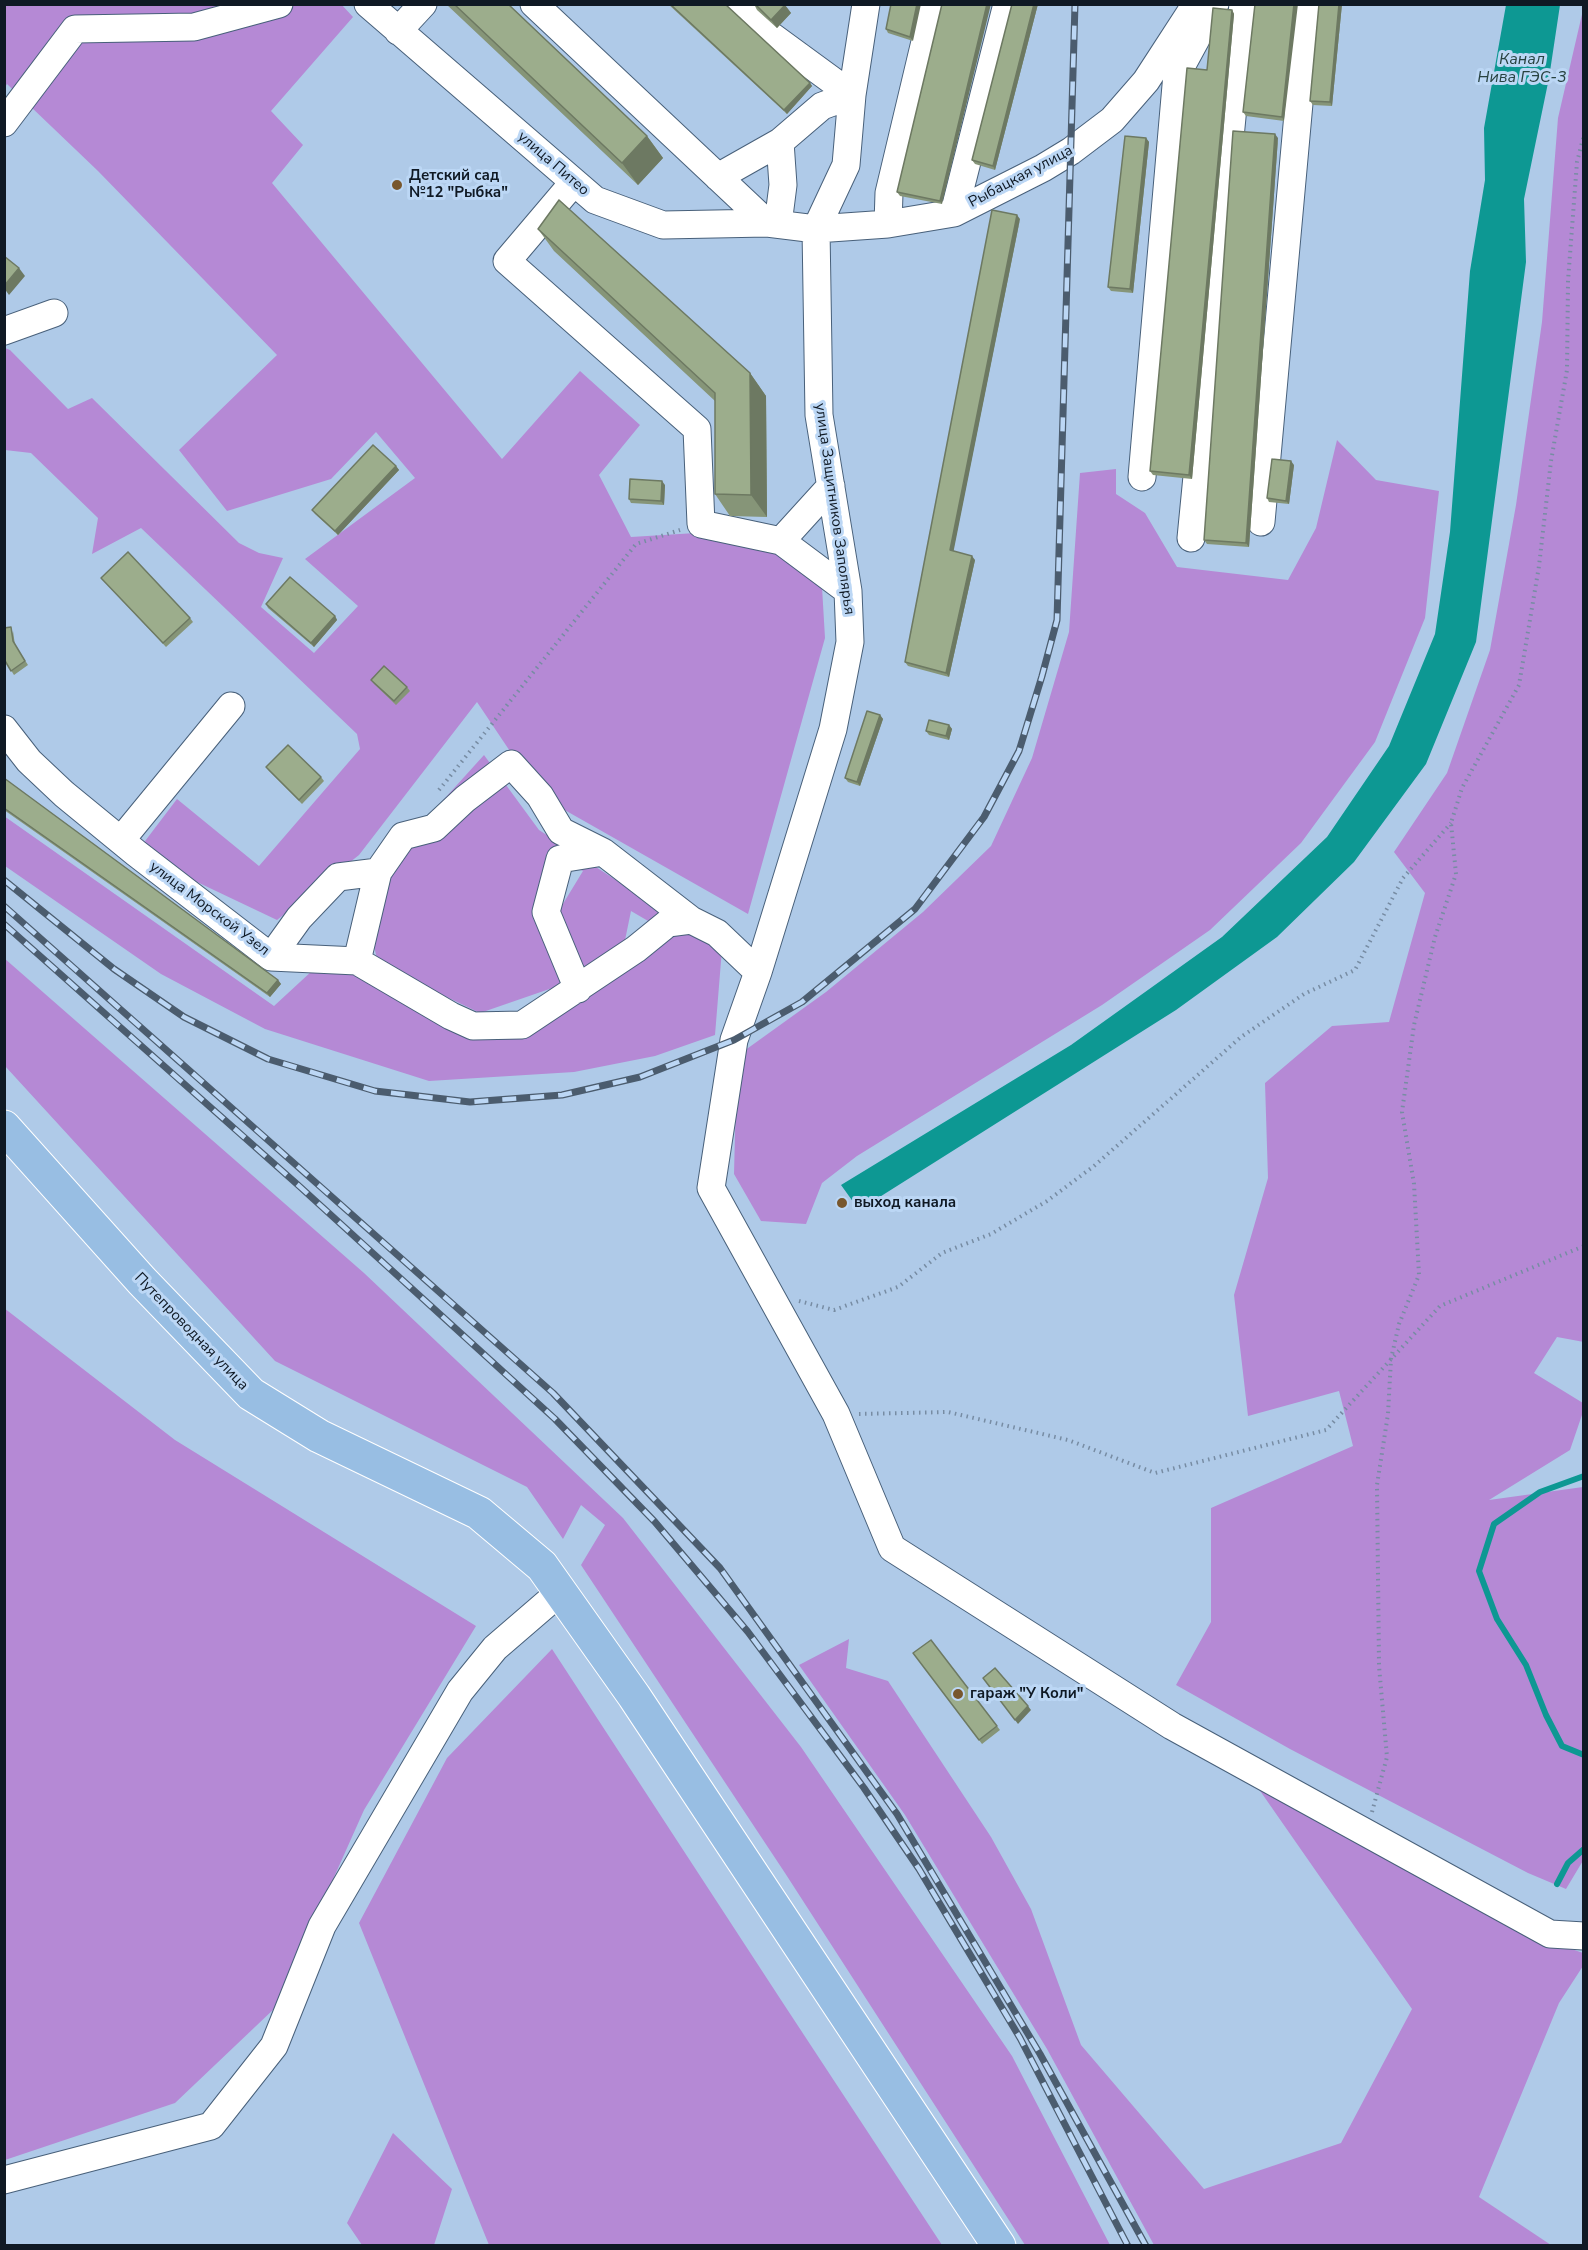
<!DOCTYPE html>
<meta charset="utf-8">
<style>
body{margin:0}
#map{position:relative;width:1588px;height:2250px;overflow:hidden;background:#afcae8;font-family:"Nunito Sans",sans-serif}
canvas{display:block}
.frame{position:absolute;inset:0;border:6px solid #0f1924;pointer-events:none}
</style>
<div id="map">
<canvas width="1588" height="2250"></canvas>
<div class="frame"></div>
</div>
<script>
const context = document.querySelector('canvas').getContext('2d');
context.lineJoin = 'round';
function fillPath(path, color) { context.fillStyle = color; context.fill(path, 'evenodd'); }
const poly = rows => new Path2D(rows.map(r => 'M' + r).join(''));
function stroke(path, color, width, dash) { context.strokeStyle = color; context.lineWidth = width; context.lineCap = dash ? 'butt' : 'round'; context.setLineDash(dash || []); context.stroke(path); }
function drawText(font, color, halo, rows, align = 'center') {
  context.font = font + ' "Nunito Sans",sans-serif'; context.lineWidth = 6; context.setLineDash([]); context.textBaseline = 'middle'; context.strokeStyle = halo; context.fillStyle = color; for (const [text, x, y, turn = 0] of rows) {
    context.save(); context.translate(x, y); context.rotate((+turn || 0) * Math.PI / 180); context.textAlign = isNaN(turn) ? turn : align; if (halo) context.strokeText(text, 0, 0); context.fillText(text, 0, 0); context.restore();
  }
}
const green = poly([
 [341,4,353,17,271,111,303,145,272,183,502,459,580,371,640,425,599,475,631,537,696,533,764,545,822,587,825,638,748,914,540,796,477,702,359,855,277,920,136,853,177,799,259,866,360,749,357,734,141,528,92,554,98,518,31,453,5,450,5,348,10,350,68,409,92,398,239,543,259,553,283,558,261,607,314,653,358,606,305,559,415,478,376,432,331,479,227,511,179,450,277,355,98,171,7,84,5,87,5,5],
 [1583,10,1584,1342,1557,1337,1534,1373,1583,1403,1583,1412,1570,1450,1489,1500,1583,1487,1584,1859,1566,1889,1528,1873,1290,1749,1176,1685,1211,1622,1211,1508,1353,1446,1339,1391,1248,1416,1234,1295,1268,1178,1265,1083,1332,1026,1389,1022,1425,893,1394,852,1447,773,1490,650,1516,505,1542,322,1558,118],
 [1337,440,1376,480,1439,491,1425,618,1375,742,1301,843,1210,930,1102,1005,857,1156,822,1183,806,1224,761,1221,734,1174,737,1056,826,992,923,912,991,846,1032,758,1069,632,1080,473,1116,469,1116,494,1145,513,1177,567,1288,580,1316,528],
 [484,755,539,830,722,949,715,1035,655,1056,574,1072,429,1081,265,1029,161,974,5,866,4,816,274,1006,313,970,342,969,524,1031,615,979,667,932,631,911,624,945,581,971,558,912,583,871,547,853,533,914,561,985,480,1013,378,964,362,890],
 [4,958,364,1273,623,1518,801,1747,1012,2056,1110,2245,1025,2245,785,1873,581,1565,605,1525,581,1505,563,1539,527,1487,275,1361,5,1066],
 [4,1308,175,1440,476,1626,364,1810,276,2007,175,2103,5,2160],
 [849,1639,846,1668,888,1681,991,1837,1031,1909,1081,2045,1204,2189,1341,2143,1412,2009,1256,1785,1526,1933,1583,1953,1583,1966,1559,2003,1479,2197,1551,2245,1154,2245,1047,2049,905,1815,799,1665],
 [552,1649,781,2000,942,2245,489,2245,359,1923,447,1758],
 [393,2133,452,2189,434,2245,362,2245,347,2223]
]);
const water = poly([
 [1506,5,1560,5,1549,78,1524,199,1526,262,1476,642,1426,764,1354,862,1277,937,1176,1010,859,1210,841,1185,1071,1045,1222,937,1327,837,1389,746,1435,634,1450,532,1470,271,1485,180,1484,128]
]);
const stream = poly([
 [1584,1476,1540,1492,1494,1524,1479,1571,1497,1619,1526,1665,1546,1715,1562,1746,1584,1755],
 [1557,1884,1568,1863,1584,1849]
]);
const path = poly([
 [439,790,636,544,680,530],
 [799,1301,834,1310,898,1287,942,1253,991,1234,1047,1201,1094,1166,1241,1037,1304,994,1355,970,1403,878,1451,823],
 [859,1414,948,1412,1068,1440,1155,1473,1326,1430,1440,1306,1584,1246],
 [1372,1812,1387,1757,1379,1666,1377,1485,1388,1414,1391,1359,1399,1324,1419,1275,1414,1184,1402,1112,1414,1025,1435,937,1456,874,1451,823,1462,788,1519,685,1539,566,1551,461,1567,370,1568,281,1577,162,1584,135]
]);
const minor = poly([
 [368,4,595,200,663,225,767,223,816,229,888,224,954,213,1043,168,1071,151,1112,120,1146,81,1196,4],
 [534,4,767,223],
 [740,4,770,35,852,95],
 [866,4,852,95,846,165,816,229,819,415,848,591,850,642,833,729,758,972,734,1040,711,1188,836,1414,892,1548,1172,1726,1550,1934,1584,1936],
 [398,31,423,4],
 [4,123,75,29,194,27,279,4],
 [718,177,780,142,822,106,852,95],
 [574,182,507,261,697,429,701,524,781,541,831,486],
 [954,213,1007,4],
 [778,224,783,185,780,142],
 [888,224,889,193,934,4],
 [4,331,54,313],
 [1142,477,1177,74,1215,4],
 [1261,522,1308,4],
 [1191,538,1243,4],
 [781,541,848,591],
 [4,729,29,761,64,794,136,853,271,957,357,961,451,1016,473,1026,522,1025,636,949,668,923,691,920,717,933,758,972],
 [121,840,231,706],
 [271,957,299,918,338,877,378,872],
 [357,961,378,872,403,836,434,828,465,799,511,764,540,796,561,831,603,852,691,920],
 [578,989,546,912,560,859,603,852],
 [4,2180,211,2126,274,2046,322,1926,460,1691,495,1648,560,1592]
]);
const major = poly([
 [4,1127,142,1281,251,1394,319,1436,479,1513,542,1566,634,1696,999,2246]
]);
const rail = poly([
 [4,880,114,969,184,1017,268,1059,375,1091,470,1102,562,1095,640,1077,734,1040,802,1002,915,909,984,817,1019,751,1042,676,1057,620,1075,4],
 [4,906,553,1393,720,1568,897,1814,1040,2054,1146,2246],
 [4,924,298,1185,555,1419,655,1522,748,1632,864,1788,919,1869,1020,2038,1128,2246]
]);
const wall = poly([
 [446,4,508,4,647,136,663,158,638,185],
 [668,4,725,4,810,83,812,86,787,114],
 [754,4,784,4,791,13,777,28,757,10],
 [891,4,913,41,888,33,886,29],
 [942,4,942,204,900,196,897,192],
 [1012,4,1038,4,995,170,975,164,972,160],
 [1255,4,1284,121,1246,116,1243,112],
 [1319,4,1342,4,1332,106,1313,105,1310,101],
 [1232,10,1234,14,1192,479,1153,475,1150,471,1207,70],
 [1146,138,1149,142,1133,293,1111,291,1108,287],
 [1278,138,1249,547,1207,544,1204,540],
 [1020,219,953,551,975,560,949,677,908,666,905,662],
 [538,229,750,373,766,396,767,517,730,516,715,494,715,401,554,251],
 [1294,465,1289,504,1269,502,1267,498],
 [396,466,399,470,338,535,315,514,312,510],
 [665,485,664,505,631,503,629,499],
 [101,578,190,618,193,622,166,647],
 [266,604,335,616,337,620,314,647,268,608],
 [13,631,15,645,28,665,14,675,4,659],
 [371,680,407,687,410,691,396,705,374,684],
 [880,715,883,719,860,786,848,782,845,778],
 [949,725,952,729,949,740,929,735,926,731],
 [266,767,321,777,324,781,302,804,269,771],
 [4,778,278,980,281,984,270,997,4,810],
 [931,1640,1000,1730,982,1744,913,1653]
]);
const shadedWall = poly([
 [917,4,921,4,913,41,910,37],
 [987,4,991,4,942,204,940,201],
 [1034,4,1038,4,995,170,993,166],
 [1294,4,1298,4,1284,121,1282,117],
 [1339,4,1342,4,1332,106,1330,102],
 [785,5,791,13,777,28,771,20],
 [1232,10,1234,14,1192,479,1189,475],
 [810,83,812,86,787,114,784,110],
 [1275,134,1278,138,1249,547,1246,543],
 [647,136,663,158,638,185,622,163],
 [1146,138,1149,142,1133,293,1130,289],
 [1017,215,1020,219,953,554,950,550],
 [19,268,25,276,9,295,4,288,4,286],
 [750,373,766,396,767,517,751,495],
 [1291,461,1294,465,1289,504,1286,501],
 [396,466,399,470,338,535,335,531],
 [662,481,665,485,664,505,661,501],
 [972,556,975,560,949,677,946,673],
 [335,616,337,620,314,647,311,643],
 [880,715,883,719,860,786,857,782],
 [949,725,952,729,949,740,946,736],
 [278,980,281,984,270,997,267,993],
 [1028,1706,1031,1710,1018,1724,1015,1720]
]);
const building = poly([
 [454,4,508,4,647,136,622,163,454,4],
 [670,4,725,4,810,83,784,110,670,4],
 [755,4,784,4,785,5,771,20,755,4],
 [891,4,917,4,910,37,886,29,891,4],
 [942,4,987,4,940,201,897,192,942,4],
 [1012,4,1034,4,993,166,972,160,1012,4],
 [1255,4,1294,4,1282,117,1243,112,1255,4],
 [1319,4,1339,4,1330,102,1310,101,1319,4],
 [1213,8,1232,10,1189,475,1150,471,1187,68,1207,70,1213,8],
 [1233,131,1275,134,1246,543,1204,540,1233,131],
 [1125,136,1146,138,1130,289,1108,287,1125,136],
 [559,200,750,373,751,495,715,494,715,393,538,229,559,200],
 [992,210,1017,215,950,550,972,556,946,673,905,662,992,210],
 [4,256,19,268,4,286,4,256],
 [373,445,396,466,335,531,312,510,373,445],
 [1272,459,1291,461,1286,501,1267,498,1272,459],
 [630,479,662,481,661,501,629,499,630,479],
 [128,552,190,618,163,643,101,578,128,552],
 [290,577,335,616,311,643,266,604,290,577],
 [11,627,13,641,25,661,11,671,4,659,4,628,11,627],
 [384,666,407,687,394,701,371,680,384,666],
 [867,711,880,715,857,782,845,778,867,711],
 [929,720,949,725,946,736,926,731,929,720],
 [288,745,321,777,299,800,266,767,288,745],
 [4,778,278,980,267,993,4,808,4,778],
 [931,1640,997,1726,979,1740,913,1653,931,1640],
 [995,1668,1028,1706,1015,1720,983,1678,995,1668]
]);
const markers = [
 [397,185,6,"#78572e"],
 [842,1203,6,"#78572e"],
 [958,1694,6,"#78572e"]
];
const streetNames = [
 ["улица Питео",553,164,41],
 ["Рыбацкая улица",1021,177,-28],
 ["улица Защитников Заполярья",834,509,82],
 ["улица Морской Узел",209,909,37],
 ["Путепроводная улица",191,1332,46]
];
const poiNames = [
 ["Детский сад",409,176],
 ["№12 \"Рыбка\"",409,193],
 ["выход канала",854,1203],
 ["гараж \"У Коли\"",970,1694]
];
const waterNames = [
 ["Канал",1522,60],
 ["Нива ГЭС-3",1522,78]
];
fillPath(green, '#b589d5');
fillPath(water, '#0d9893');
stroke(stream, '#0d9893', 6);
stroke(minor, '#48607a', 29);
stroke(major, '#fff', 35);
stroke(path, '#778ca3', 4, [1.5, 4.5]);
stroke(minor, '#fff', 27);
stroke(major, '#98bee3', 33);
stroke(rail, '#4b5c6e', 7);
stroke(rail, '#bcd7f5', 4.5, [14]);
fillPath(wall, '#869578');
fillPath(shadedWall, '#6d7962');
fillPath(building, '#9cad8c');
stroke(building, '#6d7962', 1.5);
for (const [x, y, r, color] of markers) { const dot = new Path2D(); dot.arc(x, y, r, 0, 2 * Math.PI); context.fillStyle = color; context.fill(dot); stroke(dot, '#bcd7f5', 2); }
drawText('15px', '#0f1924', '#bcd7f5', streetNames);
drawText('bold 15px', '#0f1924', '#bcd7f5', poiNames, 'left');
drawText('italic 16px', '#284240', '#bcd7f5', waterNames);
</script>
